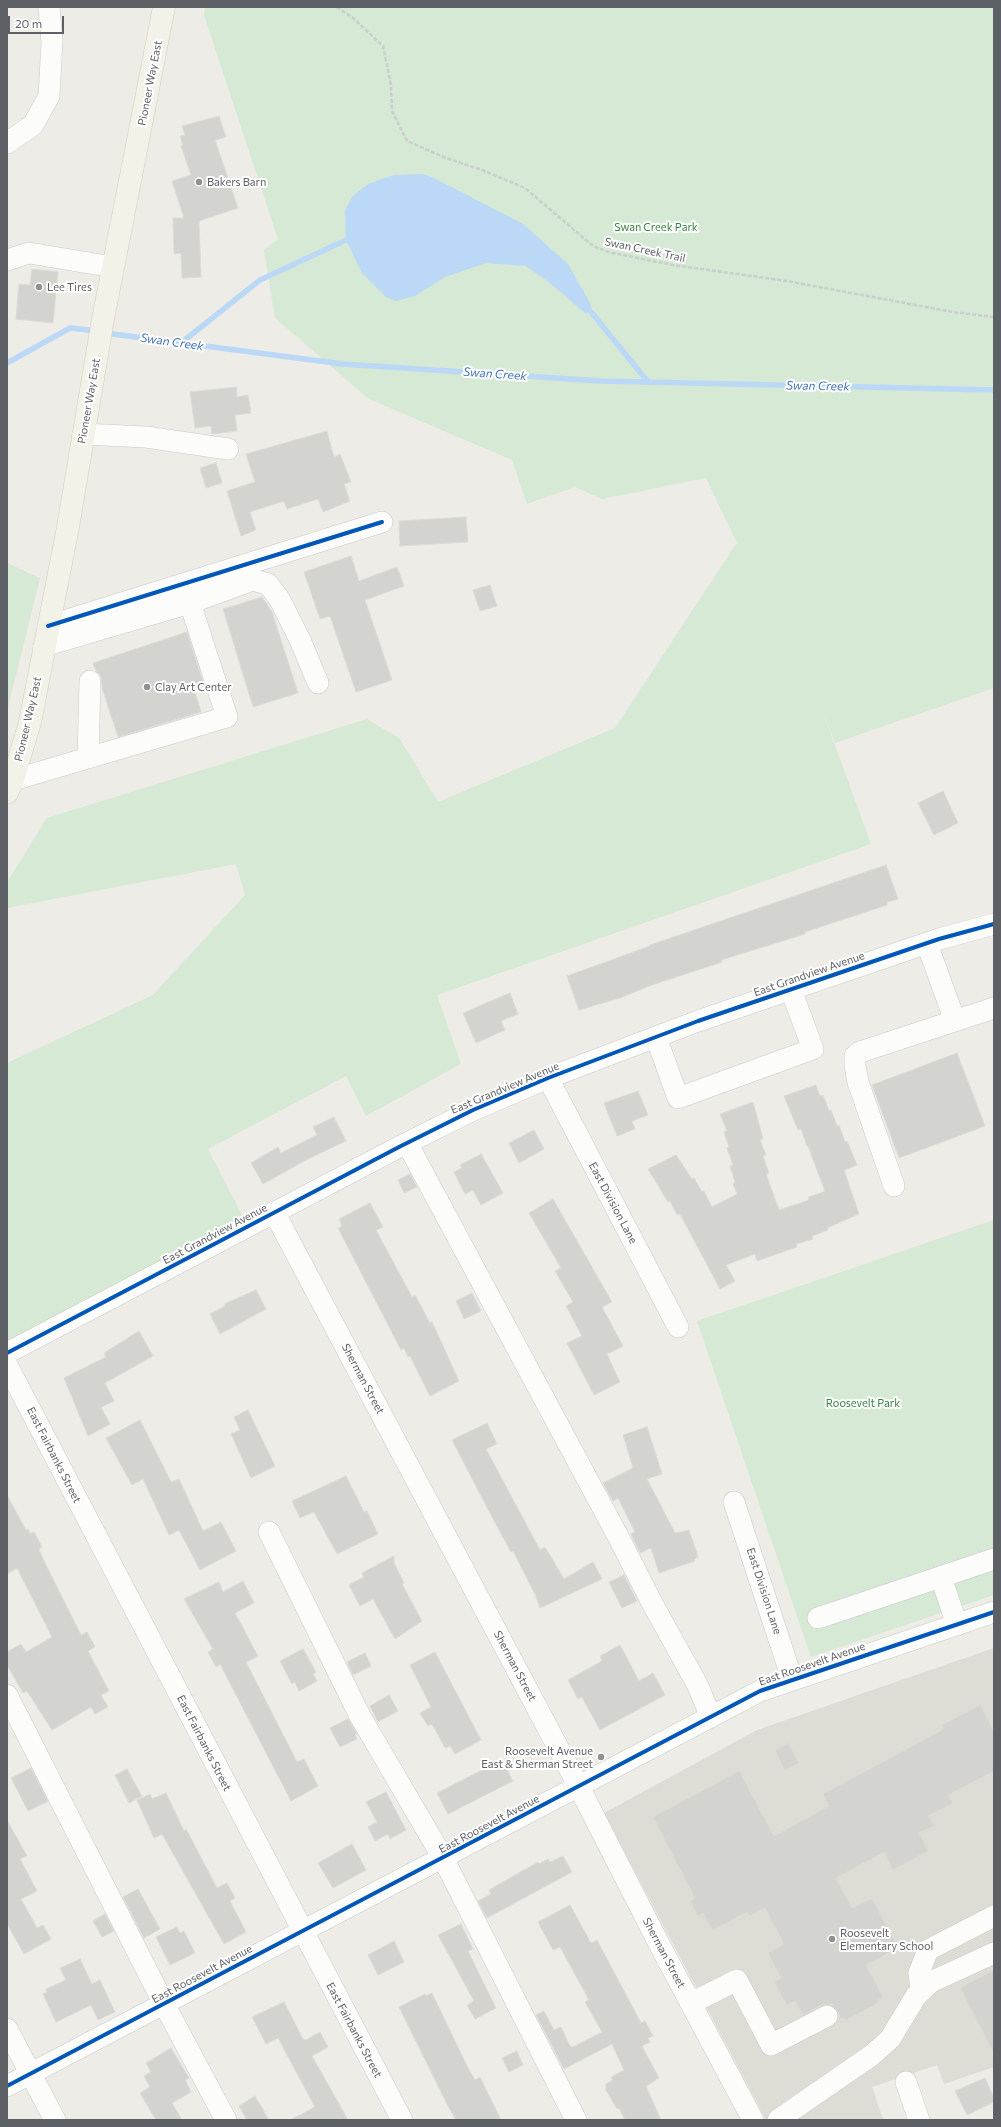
<!DOCTYPE html>
<style>
body{margin:0}
#map{position:relative;width:1001px;height:2127px;overflow:hidden;background:#edece7;font-family:Commissioner,sans-serif}
canvas{display:block}
.frame{position:absolute;inset:0;border:8px solid #5d6065;pointer-events:none}
.scale{position:absolute;left:8px;top:16px;width:56px;height:18px;box-sizing:border-box;border:2px solid #5d6065;border-top:0;padding-left:5px;font-size:12px;line-height:14px;white-space:nowrap;color:#5d6065;-webkit-text-stroke:3px #fff;paint-order:stroke}
</style>
<div id="map">
<canvas width="1001" height="2127"></canvas>
<div class="frame"></div>
<div class="scale">20 m</div>
</div>
<script>
const context = document.querySelector('canvas').getContext('2d');
context.lineJoin = 'round';
function fillPath(path, color) { context.fillStyle = color; context.fill(path, 'evenodd'); }
const poly = rows => new Path2D(rows.map(r => 'M' + r).join(''));
function stroke(path, color, width, dash) { context.strokeStyle = color; context.lineWidth = width; context.lineCap = dash ? 'butt' : 'round'; context.setLineDash(dash || []); context.stroke(path); }
function drawText(font, color, halo, rows, align = 'center') {
  context.font = font + ' Commissioner,sans-serif'; context.lineWidth = 4; context.setLineDash([]); context.textBaseline = 'middle'; context.strokeStyle = halo; context.fillStyle = color; for (const [text, x, y, turn = 0] of rows) {
    context.save(); context.translate(x, y); context.rotate((+turn || 0) * Math.PI / 180); context.textAlign = isNaN(turn) ? turn : align; if (halo) context.strokeText(text, 0, 0); context.fillText(text, 0, 0); context.restore();
  }
}
const education = poly([
 [994,1648,994,2067,944,2084,937,2065,872,2087,883,2119,881,2120,766,2120,604,1813,757,1730]
]);
const green = poly([
 [205,7,994,7,994,688,835,743,818,699,871,844,437,995,461,1064,366,1116,346,1076,208,1149,243,1217,7,1341,7,1063,153,995,245,895,236,864,7,908,7,882,47,818,367,719,400,739,438,802,615,728,737,543,706,478,602,499,575,487,527,504,512,460,369,399,275,318,264,250,278,239,204,15],
 [7,563,40,578,7,711],
 [994,1220,994,1595,811,1657,697,1321]
]);
const water = poly([
 [423,174,436,179,523,224,568,264,591,305,592,313,585,313,550,283,526,266,486,263,445,277,415,296,396,301,386,297,362,273,346,240,345,210,353,196,368,184,394,175]
]);
const stream = poly([
 [592,313,648,382],
 [105,333,343,364,601,381,994,390],
 [181,343,260,280,346,240],
 [7,363,70,328,97,331]
]);
const building = poly([
 [219,116,226,137,215,140,238,208,199,221,201,277,182,278,181,253,174,254,173,218,184,218,172,181,191,175,181,146,183,146,180,136,185,135,182,126,219,116],
 [32,269,58,272,53,323,16,319,19,284,30,285,32,269],
 [236,387,237,397,248,395,251,413,235,415,237,431,212,434,211,426,195,428,190,392,236,387],
 [327,431,334,457,340,454,351,482,344,484,350,501,323,512,318,499,287,509,284,501,250,512,256,530,241,536,227,491,255,482,246,454,327,431],
 [216,463,222,483,206,488,200,468,216,463],
 [466,517,468,542,400,546,399,521,466,517],
 [351,556,359,581,397,567,404,586,365,600,392,680,356,692,330,616,320,619,304,572,351,556],
 [490,585,497,606,480,611,473,590,490,585],
 [262,597,272,612,298,693,253,707,223,609,262,597],
 [187,632,204,685,194,689,201,712,118,737,102,688,101,676,96,671,93,663,187,632],
 [943,791,958,823,934,835,918,803,943,791],
 [886,865,898,899,887,902,887,905,805,932,805,934,786,940,721,960,722,962,649,986,620,998,579,1010,567,976,650,946,650,945,886,865],
 [510,993,518,1014,501,1021,505,1030,476,1043,463,1013,510,993],
 [957,1053,985,1126,899,1158,872,1085,957,1053],
 [816,1085,820,1096,823,1095,829,1111,831,1110,837,1126,839,1125,845,1142,847,1141,857,1165,844,1170,859,1214,827,1228,828,1230,812,1236,813,1239,796,1244,797,1247,757,1261,755,1254,726,1265,735,1281,720,1289,680,1214,677,1215,670,1201,668,1202,648,1169,676,1155,692,1179,694,1178,702,1192,704,1191,712,1207,737,1194,733,1183,735,1182,730,1166,733,1165,727,1148,729,1147,724,1132,727,1131,720,1114,753,1102,763,1139,760,1140,766,1155,763,1156,769,1173,766,1174,779,1210,809,1200,808,1197,824,1192,824,1189,808,1146,807,1146,801,1129,798,1130,784,1096,816,1085],
 [638,1091,648,1115,632,1121,635,1129,617,1136,604,1103,638,1091],
 [334,1117,346,1141,306,1160,263,1184,251,1163,278,1147,281,1153,317,1135,313,1127,334,1117],
 [534,1130,544,1149,519,1163,509,1143,534,1130],
 [481,1154,503,1193,481,1205,473,1190,465,1194,454,1172,462,1168,460,1165,481,1154],
 [410,1174,417,1187,404,1193,398,1180,410,1174],
 [553,1199,612,1302,602,1307,623,1346,607,1354,620,1382,594,1395,567,1343,582,1336,566,1306,573,1302,555,1271,561,1268,529,1213,553,1199],
 [370,1203,383,1227,376,1230,412,1297,415,1295,430,1323,432,1322,459,1381,430,1396,410,1356,408,1357,404,1348,401,1350,338,1228,342,1226,339,1219,370,1203],
 [256,1290,266,1309,220,1334,210,1314,225,1306,224,1304,256,1290],
 [472,1293,481,1311,464,1319,456,1301,472,1293],
 [139,1331,153,1356,105,1383,114,1401,101,1407,110,1424,88,1436,64,1378,106,1357,104,1353,139,1331],
 [248,1410,275,1466,251,1478,231,1434,240,1430,234,1417,248,1410],
 [140,1420,171,1482,179,1479,203,1531,221,1522,236,1551,200,1570,179,1530,169,1535,143,1479,132,1485,106,1438,140,1420],
 [487,1423,497,1444,486,1449,540,1550,545,1547,564,1579,593,1562,602,1579,540,1608,535,1594,513,1551,511,1552,491,1515,452,1440,487,1423],
 [647,1427,662,1474,647,1479,675,1533,689,1530,698,1557,694,1559,695,1561,659,1573,651,1548,640,1553,631,1534,635,1532,618,1498,613,1501,603,1483,633,1468,623,1435,647,1427],
 [346,1476,364,1512,367,1511,378,1534,337,1554,314,1512,300,1518,292,1501,346,1476],
 [7,1495,26,1530,28,1529,30,1534,34,1532,42,1547,39,1549,43,1559,81,1635,87,1632,95,1647,88,1651,109,1691,101,1695,108,1707,95,1714,91,1707,52,1730,27,1691,23,1693,7,1665,7,1652,21,1644,26,1652,52,1637,17,1568,7,1574,7,1495],
 [394,1556,394,1563,404,1583,402,1584,422,1621,395,1639,373,1599,360,1606,349,1585,364,1577,362,1573,394,1556],
 [624,1575,637,1601,622,1608,609,1582,624,1575],
 [243,1581,254,1603,235,1613,258,1656,246,1662,297,1762,304,1759,318,1786,291,1801,220,1664,216,1667,208,1652,213,1649,184,1599,219,1582,223,1592,243,1581],
 [620,1645,639,1681,653,1673,665,1695,600,1730,582,1697,578,1699,568,1680,602,1661,600,1656,620,1645],
 [303,1649,316,1672,313,1674,317,1681,299,1691,295,1682,292,1684,280,1661,303,1649],
 [435,1652,481,1740,455,1754,450,1746,445,1748,432,1724,428,1726,420,1713,431,1707,410,1665,435,1652],
 [365,1653,371,1666,353,1675,347,1662,365,1653],
 [389,1695,398,1711,378,1722,370,1706,389,1695],
 [980,1705,994,1731,994,1771,948,1795,953,1803,928,1816,934,1826,919,1833,928,1851,893,1870,884,1852,836,1878,852,1908,872,1898,898,1948,866,1965,883,1997,877,2001,878,2003,846,2020,844,2018,841,2019,833,2004,821,2005,803,2015,795,2001,787,2005,774,1982,781,1978,768,1953,784,1944,765,1908,750,1916,747,1912,713,1930,703,1913,698,1916,690,1901,695,1898,653,1817,739,1771,774,1836,829,1806,823,1794,944,1729,942,1725,980,1705],
 [348,1719,357,1734,355,1735,357,1739,340,1747,330,1728,348,1719],
 [788,1743,799,1763,785,1770,775,1751,788,1743],
 [502,1760,513,1781,448,1814,437,1793,502,1760],
 [31,1768,48,1801,28,1811,11,1778,31,1768],
 [127,1769,142,1796,129,1803,115,1775,127,1769],
 [386,1792,406,1830,390,1839,388,1834,375,1841,368,1827,377,1822,366,1802,386,1792],
 [166,1793,184,1831,186,1829,217,1888,227,1883,235,1898,230,1901,246,1932,224,1944,162,1834,154,1838,137,1800,150,1794,152,1799,166,1793],
 [7,1820,27,1856,20,1859,37,1891,21,1899,37,1928,43,1925,51,1939,24,1954,7,1924,7,1820],
 [352,1844,366,1870,333,1888,318,1863,352,1844],
 [563,1856,572,1872,487,1918,478,1901,491,1894,489,1890,538,1862,539,1864,548,1859,550,1862,563,1856],
 [138,1889,160,1929,144,1938,123,1897,138,1889],
 [570,1905,591,1943,597,1940,641,2023,645,2021,653,2036,648,2038,650,2042,642,2046,659,2078,646,2086,661,2120,625,2120,619,2108,617,2109,606,2090,606,2084,613,2080,611,2077,624,2070,612,2044,564,2069,536,2015,544,2011,554,2030,561,2027,570,2046,573,2047,602,2032,585,2002,589,2000,560,1947,553,1950,538,1922,570,1905],
 [105,1914,114,1931,102,1937,93,1921,105,1914],
 [461,1924,473,1949,468,1951,496,2008,475,2019,467,2005,474,2001,438,1935,461,1924],
 [177,1927,180,1933,184,1931,195,1953,170,1965,156,1937,177,1927],
 [394,1941,404,1962,378,1975,368,1955,394,1941],
 [80,1959,92,1984,100,1980,115,2012,98,2020,91,2005,56,2022,43,1994,47,1992,46,1989,66,1980,60,1968,80,1959],
 [994,1970,994,2053,960,1988,994,1970],
 [432,1993,468,2068,475,2080,480,2077,501,2120,456,2120,448,2106,399,2007,425,1994,426,1996,432,1993],
 [284,2002,303,2039,306,2040,320,2032,328,2047,312,2056,348,2120,290,2120,315,2107,278,2038,266,2044,252,2017,284,2002],
 [171,2048,189,2078,185,2080,191,2092,172,2103,182,2120,156,2120,140,2093,150,2087,144,2076,151,2072,146,2063,171,2048],
 [517,2051,523,2065,509,2072,502,2058,517,2051],
 [985,2078,994,2098,994,2102,967,2115,955,2091,985,2078],
 [255,2096,269,2120,247,2120,239,2106,255,2096]
]);
const path = poly([
 [337,7,353,18,383,46,391,85,392,111,407,141,446,158,482,170,525,188,593,246,608,252,673,265,787,281,953,312,994,317]
]);
const minor = poly([
 [7,143,33,125,49,96,52,42,49,7],
 [7,260,29,253,113,267],
 [83,434,146,437,228,449],
 [190,603,253,580,268,584,280,600,301,642,318,683],
 [48,626,382,522],
 [88,758,90,681],
 [13,780,227,717,190,603,44,646],
 [927,944,955,1021],
 [656,1037,678,1098,813,1049,791,990],
 [548,1078,678,1327],
 [407,1143,621,1542,652,1603,697,1684,711,1717],
 [894,1186,858,1082,855,1066,855,1056,860,1052,994,1008],
 [274,1212,579,1787,657,1940,753,2120],
 [7,1353,399,1147,473,1110,548,1078,698,1021,939,939,994,924],
 [7,1365,402,2120],
 [734,1502,792,1679],
 [269,1532,360,1716,443,1858,576,2120],
 [941,1577,957,1625],
 [818,1618,994,1559],
 [7,1695,164,2004,226,2120],
 [921,1991,919,1973,928,1950,994,1916],
 [691,2003,737,1980,771,2045,827,2016],
 [7,2029,55,2120],
 [906,2082,919,2120],
 [7,2086,760,1691,994,1612],
 [778,2120,872,2055,890,2039,916,1996,931,1982,994,1953]
]);
const major = poly([
 [7,793,13,780,30,722,68,527,103,319,164,7]
]);
const cycleway = poly([
 [48,626,382,522],
 [7,1353,399,1147,473,1110,548,1078,698,1021,939,939,994,924],
 [7,2086,760,1691,994,1612]
]);
const markers = [
 [199,182,4,"#8f9192"],
 [39,287,4,"#8f9192"],
 [147,687,4,"#8f9192"],
 [601,1757,4,"#8f9192"],
 [832,1939,4,"#8f9192"]
];
const streetNames = [
 ["Pioneer Way East",150,83,-79],
 ["Swan Creek Trail",645,250,12],
 ["Pioneer Way East",89,401,-80],
 ["Pioneer Way East",28,719,-77],
 ["East Grandview Avenue",809,974,-19],
 ["East Grandview Avenue",505,1088,-23],
 ["East Division Lane",613,1203,62],
 ["East Grandview Avenue",215,1234,-28],
 ["Sherman Street",363,1379,62],
 ["East Fairbanks Street",54,1455,63],
 ["East Division Lane",764,1591,72],
 ["East Roosevelt Avenue",812,1664,-19],
 ["Sherman Street",515,1666,62],
 ["East Fairbanks Street",204,1743,63],
 ["East Roosevelt Avenue",489,1824,-28],
 ["Sherman Street",664,1953,62],
 ["East Roosevelt Avenue",202,1974,-28],
 ["East Fairbanks Street",354,2030,62]
];
const poiNames = [
 ["Bakers Barn",207,182],
 ["Lee Tires",47,287],
 ["Clay Art Center",155,687],
 ["Roosevelt Avenue",593,1751,"right"],
 ["East & Sherman Street",593,1764,"right"],
 ["Roosevelt",840,1933],
 ["Elementary School",840,1946]
];
const parkNames = [
 ["Swan Creek Park",656,227],
 ["Roosevelt Park",863,1403]
];
const waterNames = [
 ["Swan Creek",172,342,8],
 ["Swan Creek",495,374,4],
 ["Swan Creek",818,386,1]
];
fillPath(education, '#dddcd5');
fillPath(green, '#d5e9d4');
fillPath(water, '#bbd8f6');
stroke(stream, '#bbd8f6', 5.5);
fillPath(building, '#d3d3d0');
stroke(building, '#dcdbd6', 1);
stroke(minor, '#c9c9c9', 22);
stroke(major, '#d4ceb6', 23);
stroke(path, '#c9cdcb', 2.5, [4, 2]);
stroke(minor, '#fcfcfb', 21);
stroke(major, '#f2f2e8', 22);
stroke(cycleway, '#0057b8', 4);
for (const [x, y, r, color] of markers) { const dot = new Path2D(); dot.arc(x, y, r, 0, 2 * Math.PI); context.fillStyle = color; context.fill(dot); stroke(dot, '#fff', 1.5); }
drawText('11px', '#5d6065', '#fff', streetNames);
drawText('11px', '#5d6065', '#fff', poiNames, 'left');
drawText('11px', '#368340', '#fff', parkNames);
drawText('italic 12px', '#4573b8', '#fff', waterNames);
</script>
